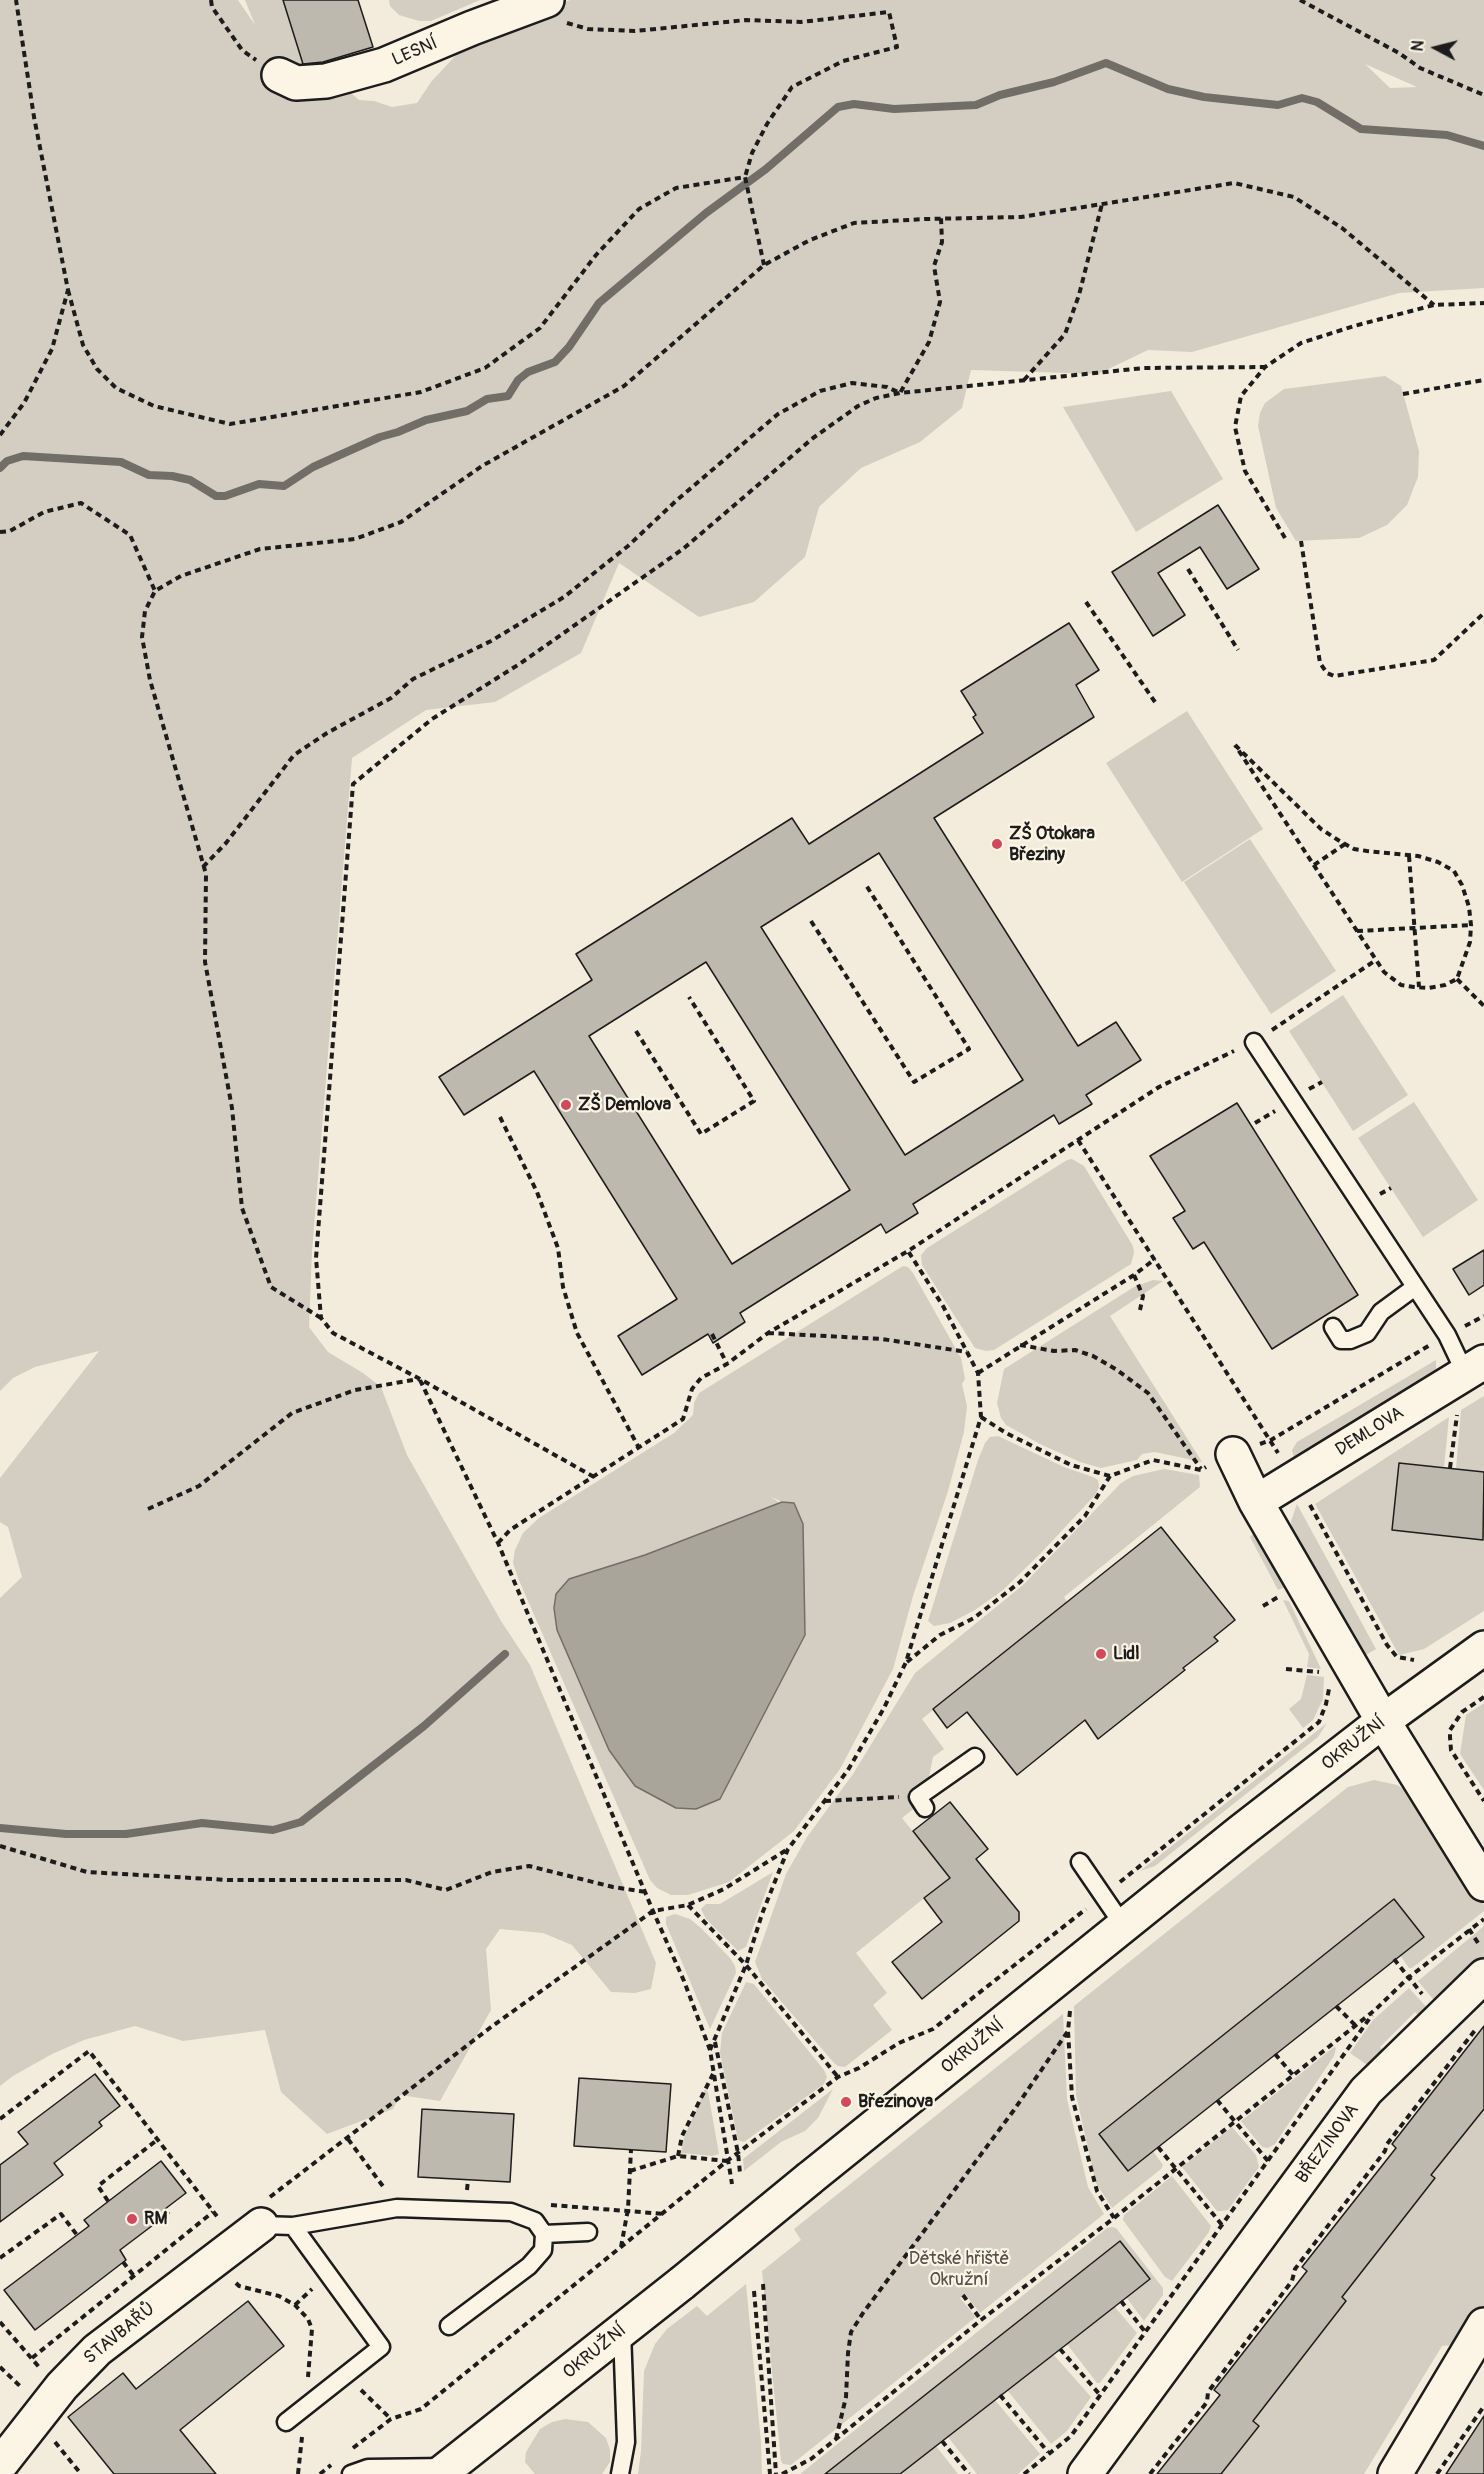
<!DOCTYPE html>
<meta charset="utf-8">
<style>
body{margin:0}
#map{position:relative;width:1484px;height:2474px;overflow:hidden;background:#f3ecdd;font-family:Pangolin,sans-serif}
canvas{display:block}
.north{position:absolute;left:1406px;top:18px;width:60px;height:60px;-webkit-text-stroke:4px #fcf5e5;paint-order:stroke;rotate:277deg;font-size:16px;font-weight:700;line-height:24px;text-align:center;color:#1c1c1c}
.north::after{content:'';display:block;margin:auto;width:21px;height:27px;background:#1c1c1c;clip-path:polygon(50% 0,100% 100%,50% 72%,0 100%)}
</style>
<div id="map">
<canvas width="1484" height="2474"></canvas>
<div class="north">N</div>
</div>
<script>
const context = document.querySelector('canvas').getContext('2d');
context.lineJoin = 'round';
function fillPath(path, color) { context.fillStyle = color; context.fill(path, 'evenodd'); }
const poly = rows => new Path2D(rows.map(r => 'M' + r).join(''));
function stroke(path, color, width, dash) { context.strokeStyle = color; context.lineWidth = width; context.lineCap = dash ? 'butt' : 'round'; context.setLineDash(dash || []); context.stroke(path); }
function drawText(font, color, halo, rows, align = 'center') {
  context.font = font + ' Pangolin,sans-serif'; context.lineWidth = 4.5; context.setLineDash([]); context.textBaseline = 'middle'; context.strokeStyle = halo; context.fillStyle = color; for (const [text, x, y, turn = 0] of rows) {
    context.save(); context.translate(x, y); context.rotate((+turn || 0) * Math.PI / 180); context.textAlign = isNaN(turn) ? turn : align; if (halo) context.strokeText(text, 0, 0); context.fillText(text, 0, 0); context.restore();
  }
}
const green = poly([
 [0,0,238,0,255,25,245,0,293,0,284,3,306,72,365,70,352,94,359,100,374,101,392,107,417,103,431,82,457,54,495,30,570,0,1484,0,1484,288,1399,293,1192,352,1148,350,1098,374,971,370,962,408,920,442,861,468,819,507,805,557,754,602,699,617,619,563,581,653,495,702,426,710,352,758,312,1251,309,1327,328,1352,363,1373,381,1387,407,1455,501,1621,530,1665,656,1963,651,1989,635,1993,611,1992,572,1945,543,1933,500,1929,486,1949,491,2010,440,2101,400,2095,393,2109,327,2134,281,2092,265,2030,183,2041,135,2026,84,2040,52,2054,13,2076,0,2086,0,1598,22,1577,8,1527,0,1522,0,1478,99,1351,35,1367,13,1378,0,1391],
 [1365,64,1417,87,1390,88],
 [389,0,480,0,431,21,419,21,399,15,390,6],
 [1385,376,1401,386,1419,451,1418,477,1407,505,1387,525,1359,538,1296,541,1276,508,1258,426,1260,413,1265,403,1284,389],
 [1171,391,1223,479,1136,532,1063,407],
 [1187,711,1263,829,1182,882,1106,763],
 [1250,839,1336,971,1271,1014,1184,882],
 [1343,995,1408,1095,1353,1131,1289,1031],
 [1414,1102,1478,1200,1423,1237,1358,1138],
 [1072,1159,1084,1166,1133,1246,1134,1253,1131,1264,994,1350,986,1351,975,1348,922,1265,921,1255,927,1248,1067,1160],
 [903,1266,908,1267,913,1273,961,1358,965,1379,962,1384,967,1406,964,1432,948,1491,913,1596,893,1669,840,1769,794,1831,729,1882,688,1895,671,1895,657,1888,650,1880,518,1578,513,1563,515,1550,523,1533,539,1518,674,1433,693,1415,694,1403,699,1393],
 [770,1496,782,1502,794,1503,805,1635,720,1799,569,1579,645,1555,780,1503],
 [1153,1280,1163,1281,1110,1316,1202,1462,1155,1452,1142,1454,1137,1460,1101,1468,1080,1462,1040,1444,1006,1425,1001,1418,997,1403,1004,1369,1134,1287],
 [1436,1360,1436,1368,1433,1375,1295,1463,1292,1450,1297,1442],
 [1484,1396,1484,1472,1456,1469,1461,1410],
 [1449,1417,1444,1467,1399,1463,1392,1530,1482,1540,1484,1529,1484,1611,1424,1649,1399,1655,1315,1504],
 [998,1436,1064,1467,1093,1477,1098,1480,1099,1487,1096,1494,1041,1553,1003,1590,975,1610,950,1623,934,1626,928,1621,978,1460,985,1443,990,1437],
 [1164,1469,1199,1475,1200,1487,1064,1597,1067,1602,922,1719,944,1749,933,1757,926,1792,917,1806,902,1818,969,1901,943,1883,856,1953,887,1993,873,2005,892,2030,845,2067,838,2066,834,2063,762,1979,755,1962,786,1874,807,1837,853,1774,915,1673,1023,1585,1121,1483,1133,1476],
 [1297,1504,1376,1649,1366,1655,1352,1641,1293,1536,1291,1521],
 [1255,1532,1290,1585,1278,1590,1250,1537],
 [1283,1600,1289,1601,1321,1669,1307,1667,1309,1654],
 [1307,1675,1324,1677,1323,1699,1313,1720,1303,1728,1289,1709,1301,1699],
 [1484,1703,1484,1790,1460,1754,1466,1715],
 [1327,1723,1318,1737,1155,1866,1140,1871],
 [1374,1780,1397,1785,1411,1794,1484,1905,1484,1911,1412,1968,1409,1968,1400,1955,1424,1936,1394,1899,1099,2133,1128,2170,1153,2151,1163,2165,1161,2169,1112,2208,1096,2183,1076,2095,1074,2006,1348,1787],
 [773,1872,746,1947,738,1951,706,1919,701,1909,706,1904,720,1904],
 [675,1914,690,1919,702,1929,730,1958,735,1966,736,1973,710,2029,666,1924,666,1917],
 [1484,1926,1484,1959,1437,2004,1418,1981],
 [746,1982,754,1984,824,2070,827,2077,824,2084,744,2142,738,2140,720,2053,722,2033],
 [1409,1988,1430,2011,1422,2019,1415,2012,1380,2047,1386,2054,1373,2069,1350,2053,1373,2020],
 [1063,2014,1067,2099,1088,2187,1104,2214,980,2313,965,2294,963,2295,960,2298,976,2317,791,2465,783,2464,781,2461,762,2271,801,2240,794,2229],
 [1334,2047,1336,2048,1334,2056,1275,2144,1268,2148,1262,2147,1241,2121],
 [705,2089,708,2092,719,2154,712,2156,681,2153,684,2138],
 [833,2089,818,2118,805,2131,781,2142,744,2171,743,2159],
 [1484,2108,1484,2308,1476,2321,1469,2317,1459,2335,1464,2344,1442,2346,1364,2474,1221,2474,1259,2426,1253,2421,1346,2302,1342,2297,1435,2179,1431,2175],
 [1232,2127,1256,2155,1259,2167,1228,2210,1221,2211,1217,2211,1182,2167],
 [1172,2176,1211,2226,1209,2232,1172,2281,1165,2277,1123,2220,1124,2215],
 [1112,2227,1116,2228,1163,2288,1163,2295,1144,2321,1126,2297,943,2381,825,2474,800,2474,1107,2228],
 [746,2284,761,2442,762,2474,638,2474,641,2451,644,2371,655,2344,667,2329,697,2306,707,2316],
 [1114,2306,1137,2333,1100,2383,1097,2383,1067,2344],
 [1053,2354,1091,2397,1067,2431,1051,2444,1007,2390],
 [995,2400,1040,2454,1018,2474,977,2474,948,2437],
 [565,2419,588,2422,606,2438,610,2450,610,2462,602,2474,535,2474,525,2462,526,2452,540,2429,552,2422],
 [936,2446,958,2474,900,2474]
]);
const water = poly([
 [782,1502,794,1503,803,1524,805,1635,720,1799,696,1809,676,1808,635,1786,609,1750,557,1630,554,1608,556,1594,569,1579,645,1555,782,1502]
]);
const stream = poly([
 [0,468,7,461,23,456,121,462,149,475,172,476,190,480,216,496,225,496,259,484,284,486,313,467,380,437,398,432,426,420,467,411,487,399,508,396,518,380,528,372,555,362,569,347,599,303,706,213,766,169,838,107,854,104,894,109,976,105,1000,95,1054,82,1106,63,1168,89,1204,97,1278,105,1302,98,1317,102,1361,129,1447,135,1484,146],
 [0,1828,66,1834,126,1834,202,1823,273,1830,301,1822,424,1726,505,1654]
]);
const building = poly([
 [283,0,358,0,373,47,323,62,303,64,283,0],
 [1218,505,1259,569,1227,589,1200,547,1158,573,1185,615,1153,636,1112,572,1218,505],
 [1069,623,1099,670,1076,685,1094,717,934,818,1078,1046,1116,1022,1141,1060,1086,1095,1092,1104,1059,1124,1054,1115,913,1204,918,1213,886,1233,881,1224,740,1313,745,1322,713,1343,708,1334,642,1375,618,1336,677,1299,534,1071,464,1115,439,1077,592,980,576,954,792,818,809,844,983,733,973,717,976,715,961,691,1069,623],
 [879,853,1023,1080,905,1155,761,927,879,853],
 [706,962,850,1190,732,1264,589,1036,706,962],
 [1237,1103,1358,1295,1272,1349,1204,1242,1193,1249,1173,1218,1185,1211,1150,1156,1237,1103],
 [1484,1250,1484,1285,1469,1295,1453,1269,1484,1250],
 [1399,1463,1484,1472,1483,1540,1392,1530,1399,1463],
 [1161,1527,1235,1620,1214,1637,1218,1641,1183,1668,1185,1670,1098,1739,1085,1720,1017,1775,967,1712,947,1728,933,1709,1161,1527],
 [950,1802,988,1849,976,1859,1019,1912,1019,1921,922,1999,892,1962,942,1922,924,1898,950,1878,913,1831,950,1802],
 [1394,1899,1424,1937,1128,2171,1099,2134,1394,1899],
 [1484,2026,1484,2109,1431,2175,1435,2178,1342,2297,1346,2301,1253,2421,1259,2426,1221,2474,1157,2474,1220,2395,1214,2390,1307,2271,1302,2267,1396,2148,1392,2144,1484,2026],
 [95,2074,120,2106,99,2122,102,2126,54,2163,63,2175,0,2222,0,2165,28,2144,18,2132,95,2074],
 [579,2078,671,2084,666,2152,574,2146,579,2078],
 [422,2109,514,2114,510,2182,418,2177,422,2109],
 [161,2161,186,2193,165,2209,169,2213,120,2250,126,2260,35,2330,4,2290,89,2226,84,2220,161,2161],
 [1120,2241,1150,2279,1067,2344,900,2474,825,2474,1120,2241],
 [248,2301,284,2346,180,2430,216,2474,114,2474,68,2417,123,2373,136,2389,248,2301],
 [1484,2416,1484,2474,1446,2474,1484,2416]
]);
const path = poly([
 [211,0,212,7,242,50,256,60],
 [1300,0,1399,53,1420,68,1484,95],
 [567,23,588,29,635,31,746,20,801,22,889,12,897,47,843,61,792,87,767,124,752,153,745,177],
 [68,290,83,345,97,369,116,388,154,406,230,424,421,392,485,368,540,328,596,255,639,209,676,188,745,177,764,265],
 [1024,380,1065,334,1079,295,1102,204],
 [1403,394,1484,380],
 [0,435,24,403,52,349,68,290,34,117,16,0],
 [0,532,10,531,44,512,81,503,130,535,155,591],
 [1285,538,1245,471,1235,427,1241,396,1265,367,1301,343,1354,326,1434,305,1484,303],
 [1301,541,1320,663,1327,673,1334,676,1434,660,1484,613],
 [1188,569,1238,650],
 [1086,602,1155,702],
 [1235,745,1321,829,1338,840,1354,849,1367,851,1418,856,1438,862,1454,871,1462,885,1469,907,1471,925,1470,942,1457,979,1445,985,1428,988,1414,987,1401,985,1384,972,1235,745],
 [1409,856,1419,987],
 [1314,865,1345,844],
 [203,867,226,843,294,755,327,733,391,698,413,679,491,641,564,597,628,546,677,500,778,414,820,391,852,383,887,387,900,393,929,342,940,302,934,266,942,242,941,218],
 [811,921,914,1082,969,1049,866,885],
 [1357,931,1471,925],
 [1457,979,1484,1006],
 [1272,1030,1376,960],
 [636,1031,701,1134,754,1101,689,997],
 [1309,1089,1322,1082],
 [500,1117,537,1192,558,1248,563,1287,577,1333,639,1448],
 [1255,1123,1275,1111],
 [1078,1140,1278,1453],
 [1380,1194,1391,1188],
 [1134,1275,1143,1296,1140,1310],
 [321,1318,271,1287,242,1208,232,1108,205,962,206,874,150,680,142,637,145,611,155,591,181,576,260,549,355,539,401,522,482,466,624,386,764,265,810,240,854,223,926,219,1021,217,1234,183,1294,197,1342,228,1434,305],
 [1465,1326,1484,1316],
 [768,1333,882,1339,967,1352],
 [712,1334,727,1364],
 [1020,1345,1054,1351,1075,1350,1093,1356,1117,1370,1148,1393,1201,1469],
 [978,1373,1134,1275,1155,1259],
 [420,1380,498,1543,653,1911,684,1981,710,2050,732,2184],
 [981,1417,1006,1433,1071,1465,1110,1476],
 [1260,1444,1271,1440,1430,1345],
 [1450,1468,1457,1415],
 [594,1477,420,1379,333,1333,321,1318,316,1258,353,784,432,719,521,663,683,549,813,438,858,406,876,398,900,393,1144,368,1265,367],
 [1310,1505,1387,1645,1397,1657,1414,1660],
 [148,1509,199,1486,292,1413,355,1390,419,1379],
 [498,1543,510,1530,683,1419,692,1389,701,1378,727,1364,768,1333,908,1251,1159,1087,1234,1051],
 [1263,1606,1278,1597],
 [907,1662,940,1635,974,1618,1020,1582,1085,1516,1110,1476,1153,1460,1201,1470,1206,1467],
 [1286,1669,1319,1672],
 [1484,1697,1462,1712,1450,1730,1450,1737,1451,1750,1484,1801],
 [825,1801,899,1797],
 [0,1846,87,1872,228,1880,406,1880,446,1890,492,1872,529,1866,613,1887,646,1892],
 [1120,1882,1319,1722,1326,1704,1329,1689],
 [688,1905,746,1965,838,2077],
 [1469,1929,1480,1946],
 [1394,1959,1422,1994],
 [1336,2006,1356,2026],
 [1070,2011,1068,2031,1072,2097,1097,2191,1114,2218],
 [715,2042,738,2153,740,2173],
 [710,2050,746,1965,762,1914,788,1849,848,1770,884,1708,906,1662,981,1417,978,1373,943,1306,908,1251],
 [1275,2054,1293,2075],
 [1217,2100,1268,2161],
 [0,2119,89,2051,219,2219],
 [348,2139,385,2189],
 [1158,2147,1222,2225],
 [678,2156,682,2136,713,2074],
 [630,2171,678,2156,727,2161],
 [467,2190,468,2180],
 [270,2197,491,2027,653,1911,688,1905,724,1889,788,1849],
 [108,2201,98,2186,157,2140],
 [551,2205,665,2214],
 [621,2247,628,2209,631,2150],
 [0,2258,61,2214,77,2235],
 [123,2262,134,2276],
 [236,2283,239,2286,279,2296,295,2305,308,2319,312,2329,308,2377],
 [763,2284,776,2474],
 [754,2291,770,2474],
 [963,2295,981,2320],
 [1121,2301,1146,2333],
 [295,2305,312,2289],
 [0,2322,39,2367],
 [1060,2349,1101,2396],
 [32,2358,213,2212],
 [0,2367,22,2388],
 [361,2390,391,2419],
 [1000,2395,1048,2452],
 [836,2439,846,2397,848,2353,851,2332,863,2313,1014,2110,1068,2031],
 [942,2441,969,2474],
 [55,2442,81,2474],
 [353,2448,391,2419,421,2409,727,2161,838,2077,859,2068,899,2043,933,2029,1086,1909],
 [298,2474,302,2437],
 [320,2474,331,2465],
 [782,2474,811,2459,836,2439,981,2320,1114,2218,1375,2010,1408,1978,1484,1919],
 [1024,2474,1071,2436,1372,2015],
 [1150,2474,1207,2402,1208,2392,1292,2281,1295,2269,1385,2151,1387,2144,1476,2029],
 [1437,2474,1484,2406]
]);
const service = poly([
 [1254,1042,1447,1335,1465,1373],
 [1333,1327,1341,1340,1350,1340,1367,1333,1381,1312,1415,1287],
 [925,1808,918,1797,975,1757],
 [1080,1862,1123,1925],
 [261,2225,293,2226,397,2208,511,2212,535,2221,544,2234,543,2250,529,2266,449,2326],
 [544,2234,588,2232],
 [286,2422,381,2347,293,2226],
 [351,2474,368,2468,448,2467],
 [620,2474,626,2442,622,2331]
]);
const minor = poly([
 [279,75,296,83,326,81,384,65,472,28,547,0],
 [1484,1362,1256,1502,1383,1721,1484,1884],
 [1233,1454,1256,1502],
 [0,2465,62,2386,97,2350,261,2225],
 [1085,2474,1366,2091,1484,1976],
 [1395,2474,1484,2325]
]);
const tertiary = poly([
 [810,2178,1240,1832,1383,1721,1484,1648],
 [440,2474,682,2283]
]);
const tertiaryBridge = poly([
 [682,2283,810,2178]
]);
const markers = [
 [997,844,6,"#d1495b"],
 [566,1105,6,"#d1495b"],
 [1101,1654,6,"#d1495b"],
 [846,2102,6,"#d1495b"],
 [132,2219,6,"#d1495b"]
];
const streetNames = [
 ["LESNÍ",415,52,-23],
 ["DEMLOVA",1370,1432,-32],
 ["OKRUŽNÍ",1354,1744,-38],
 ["OKRUŽNÍ",973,2047,-39],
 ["BŘEZINOVA",1328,2144,-54],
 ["STAVBAŘŮ",120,2334,-39],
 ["OKRUŽNÍ",595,2352,-39]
];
const poiNames = [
 ["ZŠ Otokara",1009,834],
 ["Březiny",1009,855],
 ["ZŠ Demlova",578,1105],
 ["Lidl",1113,1654],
 ["Březinova",858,2102],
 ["RM",144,2219]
];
const parkNames = [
 ["Dětské hřiště",959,2259],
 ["Okružní",959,2280]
];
fillPath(green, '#d3cec1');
fillPath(water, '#aaa59b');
stroke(water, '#716e68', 1.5);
stroke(stream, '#716e68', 8);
fillPath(building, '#beb9ae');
stroke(building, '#1c1c1c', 1.5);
stroke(service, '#1c1c1c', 21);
stroke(minor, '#1c1c1c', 38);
stroke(tertiary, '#1c1c1c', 38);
stroke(path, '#1c1c1c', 4, [6, 4.5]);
stroke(service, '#fcf5e5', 16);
stroke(minor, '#fcf5e5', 33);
stroke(tertiary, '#fcf5e5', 33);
stroke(tertiaryBridge, '#1c1c1c', 38, []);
stroke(tertiaryBridge, '#fcf5e5', 33);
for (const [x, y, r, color] of markers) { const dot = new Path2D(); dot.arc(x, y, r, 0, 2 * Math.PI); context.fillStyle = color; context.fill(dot); stroke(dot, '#fcf5e5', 2); }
drawText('18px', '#1c1c1c', '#fcf5e5', streetNames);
drawText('bold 18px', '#1c1c1c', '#fcf5e5', poiNames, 'left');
drawText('18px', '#53514e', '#fcf5e5', parkNames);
</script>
